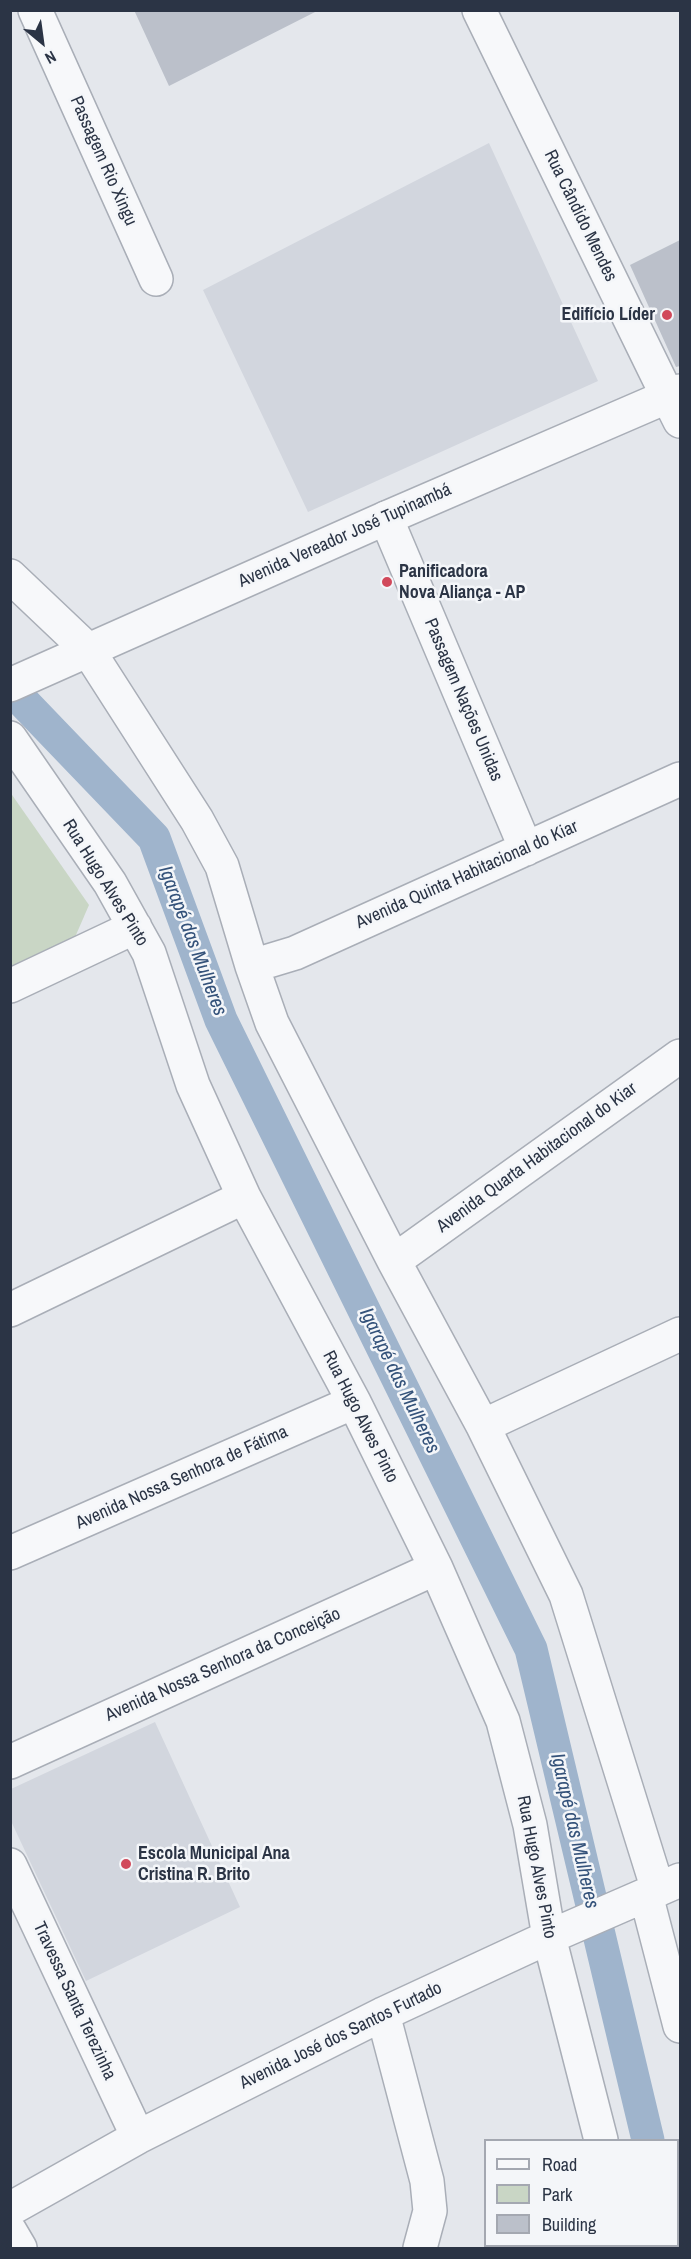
<!DOCTYPE html>
<meta charset="utf-8">
<style>
body{margin:0}
#map{position:relative;width:691px;height:2259px;overflow:hidden;background:#e4e7ec;font-family:"Archivo Narrow",sans-serif}
canvas{display:block}
.frame{position:absolute;inset:0;border:12px solid #2b3445;pointer-events:none}
.legend{position:absolute;left:484px;top:2139px;width:195px;height:108px;box-sizing:border-box;background:#f4f6f9;border:2px solid #a4a8b1;margin:0;padding:8px 10px;list-style:none;font-size:18px;color:#2b3445}
.legend li{display:flex;align-items:center;gap:12px;height:30px}
.legend b{width:30px;border:2px solid #a4a8b1}
.north{position:absolute;left:12px;top:12px;width:60px;height:60px;-webkit-text-stroke:4px #f4f6f9;paint-order:stroke;rotate:151deg;font-size:16px;font-weight:700;line-height:24px;text-align:center;color:#2b3445}
.north::after{content:'';display:block;margin:auto;width:21px;height:27px;background:#2b3445;clip-path:polygon(50% 0,100% 100%,50% 72%,0 100%)}
</style>
<div id="map">
<canvas width="691" height="2259"></canvas>
<div class="frame"></div>
<ul class="legend">
<li><b style="height:8px;background:#f7f8fa"></b>Road</li>
<li><b style="height:16px;background:#c9d6c5"></b>Park</li>
<li><b style="height:16px;background:#bbc0ca"></b>Building</li>
</ul>
<div class="north">N</div>
</div>
<script>
const context = document.querySelector('canvas').getContext('2d');
context.lineJoin = 'round';
function fillPath(path, color) { context.fillStyle = color; context.fill(path, 'evenodd'); }
const poly = rows => new Path2D(rows.map(r => 'M' + r).join(''));
function stroke(path, color, width, dash) { context.strokeStyle = color; context.lineWidth = width; context.lineCap = dash ? 'butt' : 'round'; context.setLineDash(dash || []); context.stroke(path); }
function drawText(font, color, halo, rows, align = 'center') {
  context.font = font + ' "Archivo Narrow",sans-serif'; context.lineWidth = 5; context.setLineDash([]); context.textBaseline = 'middle'; context.strokeStyle = halo; context.fillStyle = color; for (const [text, x, y, turn = 0] of rows) {
    context.save(); context.translate(x, y); context.rotate((+turn || 0) * Math.PI / 180); context.textAlign = isNaN(turn) ? turn : align; if (halo) context.strokeText(text, 0, 0); context.fillText(text, 0, 0); context.restore();
  }
}
const built = poly([
 [489,143,598,381,308,512,203,290],
 [155,1722,240,1907,86,1981,11,1821,11,1789]
]);
const green = poly([
 [10,792,89,905,69,951,10,978]
]);
const canal = poly([
 [10,688,154,838,221,1020,531,1649,648,2140],
 [673,2246,674,2248]
]);
const building = poly([
 [134,10,319,10,169,86],
 [680,240,680,366,676,367,630,265]
]);
const minor = poly([
 [35,10,156,279],
 [668,397,680,421],
 [386,518,526,849],
 [10,576,88,650,197,820,222,866,252,966,272,1023,394,1261,483,1426,566,1595,658,1890],
 [10,738,110,883,149,953,193,1085,244,1197,354,1402,436,1568,503,1721,530,1825,549,1937,601,2140],
 [252,966,295,953,680,779],
 [10,986,135,927],
 [394,1261,680,1056],
 [10,1310,244,1197],
 [483,1426,680,1334],
 [10,1553,354,1402],
 [10,1762,436,1568],
 [10,1865,138,2137],
 [646,1895,680,2026],
 [383,2014,427,2181,430,2211,420,2248],
 [10,2209,138,2137,383,2014,549,1937,680,1880],
 [10,2231,20,2248],
 [628,2246,629,2248]
]);
const tertiary = poly([
 [479,10,668,397],
 [10,685,386,518,680,391]
]);
const markers = [
 [667,315,6,"#d1495b"],
 [387,582,6,"#d1495b"],
 [126,1864,6,"#d1495b"]
];
const streetNames = [
 ["Passagem Rio Xingu",103,161,66],
 ["Rua Cândido Mendes",580,216,64],
 ["Avenida Vereador José Tupinambá",345,536,-24],
 ["Passagem Nações Unidas",463,700,67],
 ["Avenida Quinta Habitacional do Kiar",467,875,-24],
 ["Rua Hugo Alves Pinto",105,883,58],
 ["Avenida Quarta Habitacional do Kiar",537,1158,-36],
 ["Rua Hugo Alves Pinto",360,1417,63],
 ["Avenida Nossa Senhora de Fátima",182,1478,-24],
 ["Avenida Nossa Senhora da Conceição",223,1665,-24],
 ["Rua Hugo Alves Pinto",536,1867,79],
 ["Travessa Santa Terezinha",74,2001,65],
 ["Avenida José dos Santos Furtado",341,2036,-26]
];
const poiNames = [
 ["Edifício Líder",655,315,"right"],
 ["Panificadora",399,572],
 ["Nova Aliança - AP",399,593],
 ["Escola Municipal Ana",138,1854],
 ["Cristina R. Brito",138,1875]
];
const waterNames = [
 ["Igarapé das Mulheres",192,941,69],
 ["Igarapé das Mulheres",399,1381,64],
 ["Igarapé das Mulheres",574,1831,77]
];
fillPath(built, '#d2d6de');
fillPath(green, '#c9d6c5');
stroke(canal, '#9fb4cc', 33);
fillPath(building, '#bbc0ca');
stroke(minor, '#a9aeb7', 36);
stroke(tertiary, '#a9aeb7', 36);
stroke(minor, '#f7f8fa', 33);
stroke(tertiary, '#f7f8fa', 33);
for (const [x, y, r, color] of markers) { const dot = new Path2D(); dot.arc(x, y, r, 0, 2 * Math.PI); context.fillStyle = color; context.fill(dot); stroke(dot, '#f4f6f9', 2); }
drawText('18px', '#2b3445', '#f4f6f9', streetNames);
drawText('bold 18px', '#2b3445', '#f4f6f9', poiNames, 'left');
drawText('italic 20px', '#34527a', '#f4f6f9', waterNames);
</script>
